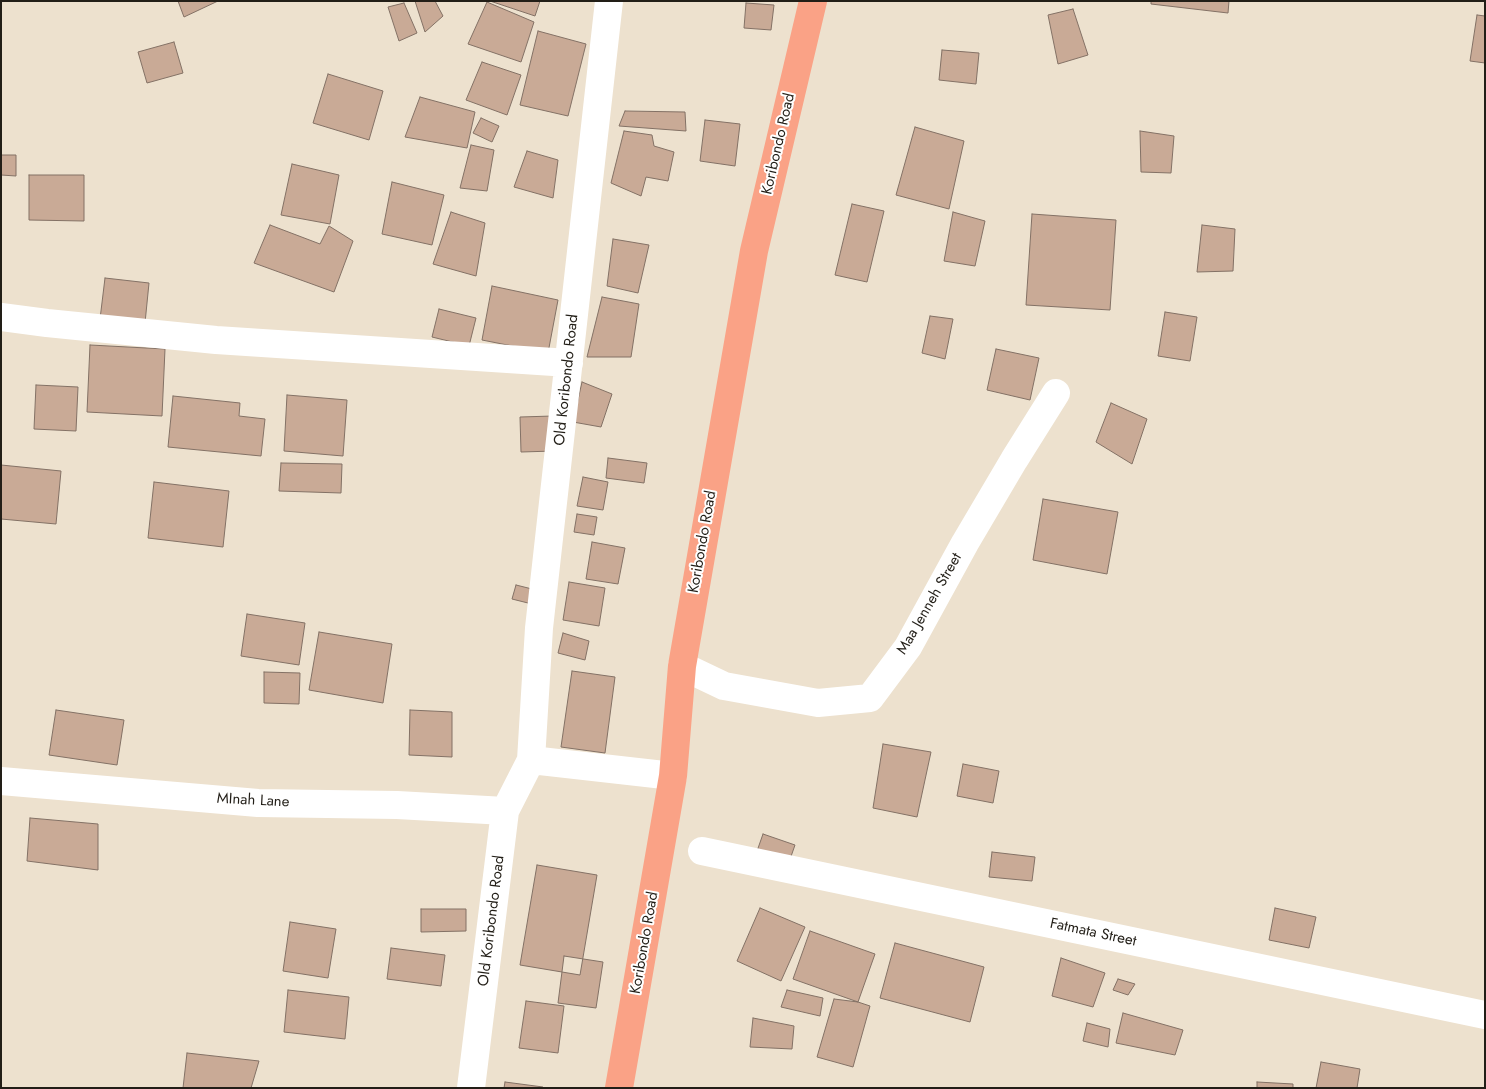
<!DOCTYPE html>
<style>
body{margin:0}
#map{position:relative;width:1486px;height:1089px;overflow:hidden;background:#ede1ce;font-family:Jost,sans-serif}
canvas{display:block}
.frame{position:absolute;inset:0;border:2px solid #221e17;pointer-events:none}
</style>
<div id="map">
<canvas width="1486" height="1089"></canvas>
<div class="frame"></div>
</div>
<script>
const context = document.querySelector('canvas').getContext('2d');
context.lineJoin = 'round';
function fillPath(path, color) { context.fillStyle = color; context.fill(path, 'evenodd'); }
const poly = rows => new Path2D(rows.map(r => 'M' + r).join(''));
function stroke(path, color, width, dash) { context.strokeStyle = color; context.lineWidth = width; context.lineCap = dash ? 'butt' : 'round'; context.setLineDash(dash || []); context.stroke(path); }
function drawText(font, color, halo, rows, align = 'center') {
  context.font = font + ' Jost,sans-serif'; context.lineWidth = 4; context.setLineDash([]); context.textBaseline = 'middle'; context.strokeStyle = halo; context.fillStyle = color; for (const [text, x, y, turn = 0] of rows) {
    context.save(); context.translate(x, y); context.rotate((+turn || 0) * Math.PI / 180); context.textAlign = isNaN(turn) ? turn : align; if (halo) context.strokeText(text, 0, 0); context.fillText(text, 0, 0); context.restore();
  }
}
const building = poly([
 [178,1,218,1,184,17,178,1],
 [415,1,435,1,443,16,425,32,415,1],
 [490,1,540,1,535,16,490,1],
 [1151,1,1229,1,1228,13,1151,4,1151,1],
 [487,2,534,22,521,62,468,44,487,2],
 [404,3,417,33,399,41,388,7,404,3],
 [746,3,774,5,771,30,744,28,746,3],
 [1073,9,1088,55,1058,64,1048,15,1073,9],
 [1477,15,1485,16,1485,63,1470,61,1477,15],
 [538,31,586,44,568,116,520,105,538,31],
 [174,42,183,73,147,83,138,52,174,42],
 [942,50,979,53,976,84,939,80,942,50],
 [482,62,521,75,507,115,466,100,482,62],
 [328,74,383,91,369,140,313,123,328,74],
 [420,97,475,112,467,148,405,137,420,97],
 [625,111,685,112,686,131,619,126,625,111],
 [481,118,499,126,492,142,473,133,481,118],
 [705,120,740,124,735,166,700,161,705,120],
 [915,127,964,141,949,209,896,195,915,127],
 [624,131,652,135,654,146,674,152,668,181,646,177,641,196,611,183,624,131],
 [1140,131,1174,136,1171,173,1141,172,1140,131],
 [471,145,494,150,487,191,460,188,471,145],
 [527,151,558,160,553,198,514,187,527,151],
 [1,155,16,155,16,176,1,175,1,155],
 [292,164,339,175,330,224,281,215,292,164],
 [29,175,84,175,84,221,29,220,29,175],
 [392,182,444,195,432,245,382,234,392,182],
 [852,204,884,211,867,282,835,275,852,204],
 [451,212,485,223,476,276,433,264,451,212],
 [953,212,985,221,975,266,944,261,953,212],
 [1032,214,1116,220,1110,310,1026,305,1032,214],
 [270,225,320,244,329,226,353,241,334,292,254,263,270,225],
 [1202,225,1235,229,1233,271,1197,272,1202,225],
 [613,239,649,245,638,293,607,286,613,239],
 [105,278,149,283,145,323,100,319,105,278],
 [492,286,558,300,548,353,482,340,492,286],
 [602,297,639,304,631,357,587,357,602,297],
 [439,309,476,318,469,346,432,337,439,309],
 [1165,312,1197,317,1190,361,1158,356,1165,312],
 [930,316,953,319,945,359,922,353,930,316],
 [90,345,165,349,162,416,87,412,90,345],
 [996,349,1039,358,1030,400,987,390,996,349],
 [582,382,612,394,601,427,573,422,582,382],
 [36,385,78,387,76,431,34,429,36,385],
 [287,395,347,400,343,456,284,451,287,395],
 [173,396,240,403,239,416,265,419,261,456,168,447,173,396],
 [1111,403,1147,419,1132,464,1096,442,1111,403],
 [553,416,554,451,521,452,520,417,553,416],
 [608,458,647,463,644,483,606,478,608,458],
 [281,463,342,464,341,493,279,491,281,463],
 [1,465,61,471,56,524,1,519,1,465],
 [583,477,608,482,603,510,577,506,583,477],
 [154,482,229,491,223,547,148,538,154,482],
 [1043,499,1118,512,1107,574,1033,560,1043,499],
 [577,514,597,517,594,535,574,532,577,514],
 [592,542,625,548,618,584,586,579,592,542],
 [569,582,605,588,599,626,563,620,569,582],
 [516,585,536,590,532,604,512,599,516,585],
 [247,614,305,623,299,665,241,656,247,614],
 [319,632,392,644,383,703,309,690,319,632],
 [563,633,589,641,585,660,558,653,563,633],
 [572,671,615,677,605,753,561,747,572,671],
 [264,672,300,673,299,704,264,703,264,672],
 [56,710,124,720,117,765,49,755,56,710],
 [410,710,452,712,452,757,409,755,410,710],
 [883,744,931,752,917,817,873,808,883,744],
 [963,764,999,771,993,803,957,796,963,764],
 [30,818,98,824,98,870,27,861,30,818],
 [763,834,795,845,788,865,756,854,763,834],
 [992,852,1035,857,1032,881,989,877,992,852],
 [537,865,597,875,580,975,520,965,537,865],
 [760,908,805,927,781,981,737,961,760,908],
 [1275,908,1316,917,1309,948,1269,940,1275,908],
 [421,909,466,909,466,931,421,932,421,909],
 [290,922,336,929,328,978,283,971,290,922],
 [810,931,875,954,858,1002,793,979,810,931],
 [895,943,984,967,970,1022,880,998,895,943],
 [391,948,445,955,441,986,387,979,391,948],
 [564,956,603,962,596,1008,558,1003,564,956],
 [1061,958,1105,973,1093,1007,1052,996,1061,958],
 [1118,979,1135,984,1128,995,1113,990,1118,979],
 [288,990,349,997,345,1039,284,1032,288,990],
 [787,990,823,998,820,1016,781,1007,787,990],
 [834,999,858,1002,870,1006,853,1067,817,1057,834,999],
 [526,1001,564,1006,558,1053,519,1048,526,1001],
 [1123,1013,1183,1030,1175,1055,1116,1043,1123,1013],
 [753,1018,794,1026,792,1049,750,1047,753,1018],
 [1087,1023,1110,1029,1108,1047,1083,1041,1087,1023],
 [187,1053,259,1061,251,1088,183,1088,187,1053],
 [1321,1062,1360,1069,1357,1088,1316,1088,1321,1062],
 [505,1082,543,1087,543,1088,504,1088,505,1082],
 [1257,1082,1293,1084,1293,1088,1257,1088,1257,1082]
]);
const minor = poly([
 [1,317,47,323,216,340,569,363],
 [682,666,724,686,818,703,870,698,908,647,965,543,1014,460,1056,393],
 [531,760,539,628,609,1],
 [1,781,258,803,397,805,505,811],
 [702,851,1485,1015],
 [471,1088,505,811,531,760,673,776]
]);
const highway = poly([
 [619,1088,673,776,682,666,754,251,813,1]
]);
const streetNames = [
 ["Koribondo Road",779,144,-77],
 ["Old Koribondo Road",567,380,-84],
 ["Koribondo Road",703,542,-80],
 ["Maa Jenneh Street",930,604,-60],
 ["MInah Lane",253,801,3],
 ["Old Koribondo Road",492,921,-83],
 ["Fatmata Street",1093,933,12],
 ["Koribondo Road",645,943,-80]
];
fillPath(building, '#c9aa96');
stroke(building, '#837165', 1);
stroke(minor, '#fff', 28);
stroke(highway, '#faa286', 28);
drawText('15px', '#221e17', '#fff', streetNames);
</script>
